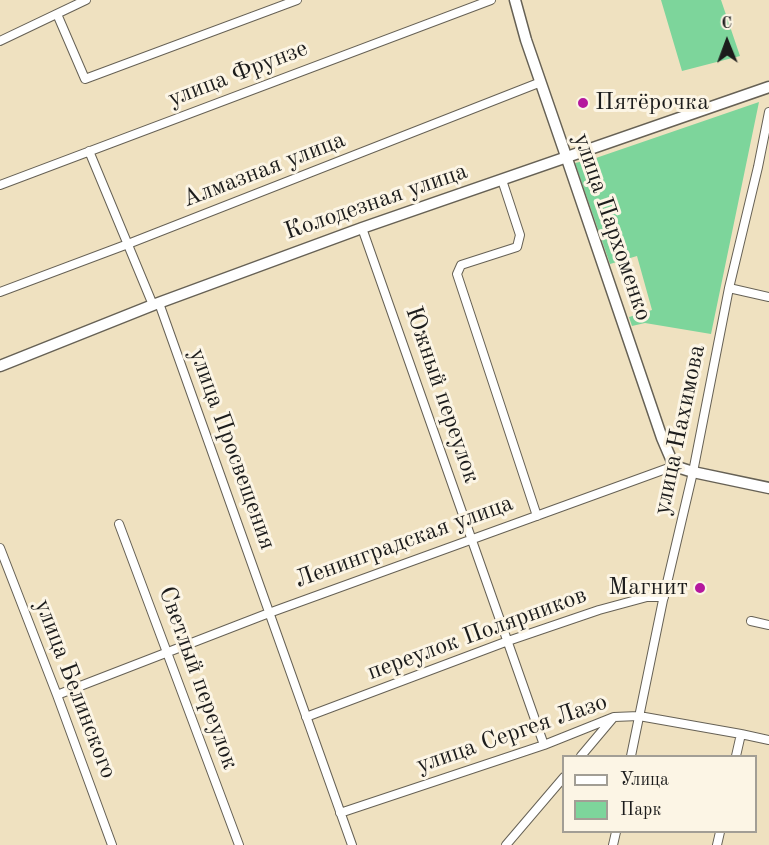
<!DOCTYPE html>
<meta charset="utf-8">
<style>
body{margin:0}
#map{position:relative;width:769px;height:845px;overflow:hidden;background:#efe1c0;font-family:"Old Standard TT",serif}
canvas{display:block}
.legend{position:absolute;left:562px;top:755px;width:195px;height:78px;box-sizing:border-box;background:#fcf5e5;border:2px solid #a29e95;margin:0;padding:8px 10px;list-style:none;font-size:18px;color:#1c1c1c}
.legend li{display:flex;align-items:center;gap:12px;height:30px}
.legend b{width:30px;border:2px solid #a29e95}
.north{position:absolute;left:697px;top:12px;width:60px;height:60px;-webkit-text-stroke:4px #fcf5e5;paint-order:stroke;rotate:359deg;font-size:16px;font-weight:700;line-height:24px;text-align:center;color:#1c1c1c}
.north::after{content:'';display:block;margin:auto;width:21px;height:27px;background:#1c1c1c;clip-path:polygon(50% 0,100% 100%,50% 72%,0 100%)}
</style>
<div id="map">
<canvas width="769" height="845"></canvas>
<ul class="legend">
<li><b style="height:8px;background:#fff"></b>Улица</li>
<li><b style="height:16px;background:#7dd59b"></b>Парк</li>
</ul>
<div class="north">С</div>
</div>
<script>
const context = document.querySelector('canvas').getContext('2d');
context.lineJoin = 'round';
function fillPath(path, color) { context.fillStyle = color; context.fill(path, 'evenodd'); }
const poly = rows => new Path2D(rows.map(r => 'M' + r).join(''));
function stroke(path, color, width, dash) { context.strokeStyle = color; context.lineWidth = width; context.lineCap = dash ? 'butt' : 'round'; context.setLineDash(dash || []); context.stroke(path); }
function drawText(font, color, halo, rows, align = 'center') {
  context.font = font + ' "Old Standard TT",serif'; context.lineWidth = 6; context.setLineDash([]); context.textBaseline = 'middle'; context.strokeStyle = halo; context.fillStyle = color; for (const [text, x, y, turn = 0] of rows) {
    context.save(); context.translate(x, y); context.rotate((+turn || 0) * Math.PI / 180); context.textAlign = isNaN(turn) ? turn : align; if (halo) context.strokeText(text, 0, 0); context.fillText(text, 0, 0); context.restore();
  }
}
const green = poly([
 [661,0,721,0,740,56,682,71],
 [759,102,711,334,645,323,632,326,629,317,652,310,637,256,610,264,575,163,593,159]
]);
const minor = poly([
 [57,14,85,79,297,0],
 [0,41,86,0],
 [89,151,153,305],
 [502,180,520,235,517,247,461,265,457,274,537,516],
 [0,185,491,0],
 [362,228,544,745],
 [729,288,769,297],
 [0,292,128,244,541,82],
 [159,303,352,845],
 [119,524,239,845],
 [0,548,57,695,112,845],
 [751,621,769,625],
 [57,695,269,613,674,466],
 [306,717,508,641,599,610,647,597,664,597],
 [581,756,613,718],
 [631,756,663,600,693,472,729,288,758,167,769,112],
 [736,756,741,734],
 [340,813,544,745,614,717,639,716,741,734,769,740],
 [506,845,564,777],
 [613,845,616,832],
 [717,845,720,832]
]);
const tertiary = poly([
 [515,0,526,40,566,156,662,438,674,466,693,472,769,488]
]);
const secondary = poly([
 [0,366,153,305,362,228,769,87]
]);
const markers = [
 [583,103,6,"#b5179e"],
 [700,588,6,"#b5179e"]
];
const streetNames = [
 ["улица Фрунзе",238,74,-21],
 ["Алмазная улица",264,170,-21],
 ["Колодезная улица",376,202,-19],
 ["улица Пархоменко",612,227,71],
 ["Южный переулок",442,395,71],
 ["улица Нахимова",680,430,-78],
 ["улица Просвещения",232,449,70],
 ["Ленинградская улица",404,542,-20],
 ["переулок Полярников",477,634,-20],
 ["Светлый переулок",198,678,70],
 ["улица Белинского",75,689,69],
 ["улица Сергея Лазо",512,734,-19]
];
const poiNames = [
 ["Пятёрочка",595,103],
 ["Магнит",688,588,"right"]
];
fillPath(green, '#7dd59b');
stroke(minor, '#666155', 10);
stroke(tertiary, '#666155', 13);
stroke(secondary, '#666155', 13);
stroke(minor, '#fff', 8);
stroke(tertiary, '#fff', 10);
stroke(secondary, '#fff', 10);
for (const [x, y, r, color] of markers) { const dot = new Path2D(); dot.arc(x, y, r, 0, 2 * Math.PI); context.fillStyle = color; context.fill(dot); stroke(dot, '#fcf5e5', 2); }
drawText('24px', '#1c1c1c', '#fcf5e5', streetNames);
drawText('24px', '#1c1c1c', '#fcf5e5', poiNames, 'left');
</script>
